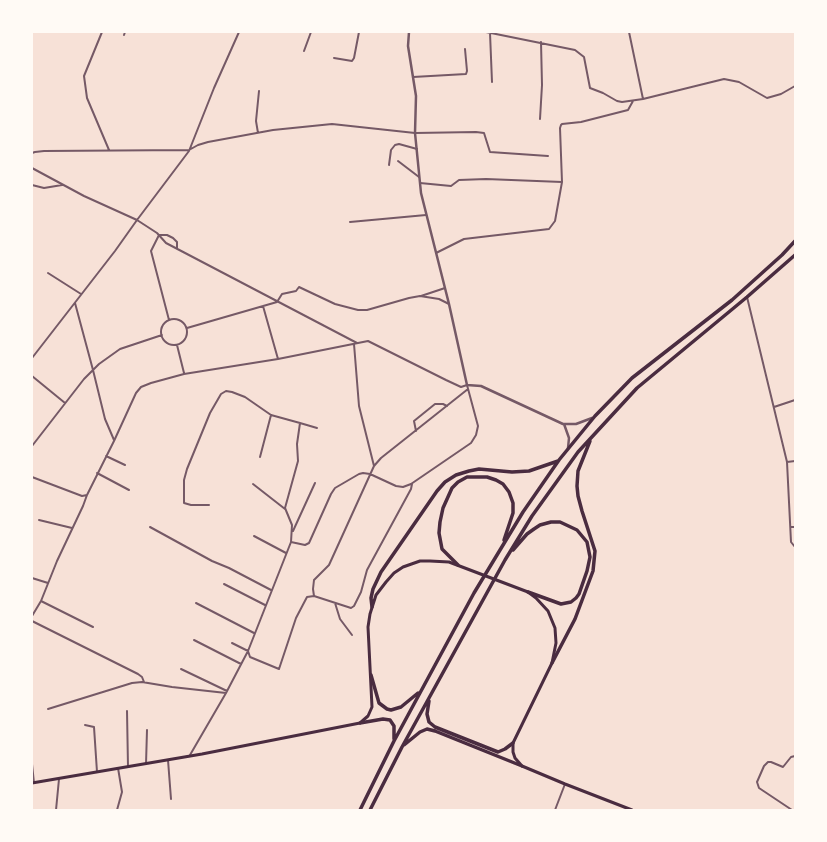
<!DOCTYPE html>
<style>
body{margin:0}
#map{position:relative;width:827px;height:842px;overflow:hidden;background:#f7e1d7;font-family:Bitter,serif}
canvas{display:block}
.frame{position:absolute;inset:0;border:33px solid #fffaf5;pointer-events:none}
</style>
<div id="map">
<canvas width="827" height="842"></canvas>
<div class="frame"></div>
</div>
<script>
const context = document.querySelector('canvas').getContext('2d');
context.lineJoin = 'round';
const poly = rows => new Path2D(rows.map(r => 'M' + r).join(''));
function stroke(path, color, width, dash) { context.strokeStyle = color; context.lineWidth = width; context.lineCap = dash ? 'butt' : 'round'; context.setLineDash(dash || []); context.stroke(path); }
const minor = poly([
 [102,32,84,76,87,98,109,150],
 [486,32,575,50,584,57,590,88,603,93,617,101,622,102,643,99,629,32],
 [490,33,492,82],
 [124,35,125,32],
 [304,51,311,32],
 [334,58,352,61,354,58,359,32],
 [413,77,466,74,467,71,465,49],
 [643,99,724,79,739,82,767,98,781,94,795,86],
 [540,119,542,85,541,42],
 [258,133,256,121,259,91],
 [189,150,198,145,208,142,273,130,332,124,415,133,476,132,484,133,490,152,548,156],
 [32,153,35,152,44,151,189,150],
 [398,161,419,177],
 [389,165,391,150,395,145,399,144,417,149],
 [32,168,84,196,137,220,157,233,166,243,357,343],
 [420,183,451,186,459,180,486,179,562,182],
 [32,185,44,188,62,185],
 [350,222,426,215],
 [436,253,464,239,549,229,555,221,562,182,560,128,561,125,562,124,581,122,628,110,633,101],
 [48,273,81,294],
 [421,296,445,288],
 [747,297,787,462,791,542,795,547],
 [75,303,93,370,105,419,114,440],
 [263,306,278,359],
 '161 332a13 13 0 1 1 26 0a13 13 0 1 1-26 0Z',
 [169,320,151,251,159,235,167,235,173,238,177,242,177,248],
 [187,328,277,302,282,294,296,291,299,287,335,304,358,310,367,310,409,298,420,296,439,299,449,304],
 [354,344,359,406,374,466],
 [177,345,184,373],
 [32,358,115,251,137,220,189,151,214,88,239,32],
 [32,376,65,403],
 [774,407,795,400],
 [300,423,317,428],
 [416,431,414,421,435,404,443,404,447,406],
 [32,446,84,379,99,364,120,349,162,335],
 [106,456,125,465],
 [260,457,271,415],
 [787,462,795,461],
 [97,473,129,490],
 [32,477,82,496,87,495,114,441,136,393,141,387,151,383,184,374,278,359,368,341,446,380,461,387,467,385,478,426,476,435,471,443,411,484,403,487,396,486,370,474,363,473,359,474,335,488,331,494,309,543,305,545,291,542,248,651,226,693,190,755],
 [253,484,285,509],
 [412,484,411,489,367,570,361,592,354,606,351,608,314,596,313,589,314,580,329,565,374,466,381,458,468,389],
 [209,505,191,505,184,503,184,480,187,469,210,413,221,394,226,391,232,392,245,397,271,415,300,423,297,444,298,461,285,508,292,525,291,542],
 [39,520,72,528],
 [150,527,212,561,229,568,271,590],
 [791,527,795,527],
 [293,531,315,483],
 [254,536,286,553],
 [32,578,48,583],
 [224,584,265,605],
 [41,601,93,627],
 [196,603,254,633],
 [335,603,340,619,352,635],
 [32,616,41,601,57,561,83,506,87,495],
 [32,621,138,674,142,677,144,682],
 [194,640,241,664],
 [232,643,248,651,250,657,279,669,296,618,307,597,314,596],
 [181,669,227,691],
 [48,709,132,683,142,682,172,687,226,693],
 [127,711,128,767],
 [85,725,94,727,97,772],
 [168,760,171,799],
 [32,764,34,783],
 [146,764,147,730],
 [56,810,59,779],
 [117,810,122,792,118,768],
 [555,810,565,784],
 [792,810,759,788,757,782,764,766,768,762,771,762,783,767,791,757,795,756]
]);
const tertiary = poly([
 [409,32,408,46,416,96,415,133,421,193,449,304,467,385,481,386,563,424,576,424,592,418],
 [564,424,569,438,568,448]
]);
const secondary = poly([
 [32,783,202,754,360,723,368,716,372,707,368,627,370,614,376,595,386,582,394,573,403,567,420,561,430,561,449,562,528,592,536,598,548,611,555,628,556,643,552,663,513,743,513,752,515,758,522,766,565,784,632,810]
]);
const motorway = poly([
 [513,550,527,534,534,529,540,525,551,522,560,522,577,530,587,542,590,557,587,571,579,594,576,598,571,602,561,604,528,592],
 [458,565,442,549,439,533,440,522,443,508,452,488,458,482,467,477,487,477,496,480,503,484,509,492,513,503,513,513,504,540],
 [372,607,371,598,373,589,381,572,437,491,445,482,456,475,469,471,479,469,512,472,529,471,558,461],
 [552,663,575,619,593,571,595,551,582,511,578,496,577,486,578,471,590,441],
 [371,675,379,703,387,709,391,710,401,707,418,693],
 [429,701,427,714,429,722,435,727,498,752,505,749,513,743],
 [360,723,383,719,390,720,394,726,394,739],
 [404,745,420,732,427,729,435,731,522,766],
 [360,810,394,741,474,593,523,512,559,460,595,416,632,378,732,300,782,255,795,241],
 [370,810,402,747,505,560,532,516,578,452,637,388,747,297,795,255]
]);
stroke(minor, '#755966', 2);
stroke(tertiary, '#755966', 2.5);
stroke(secondary, '#4a2c40', 3);
stroke(motorway, '#4a2c40', 3.5);
</script>
